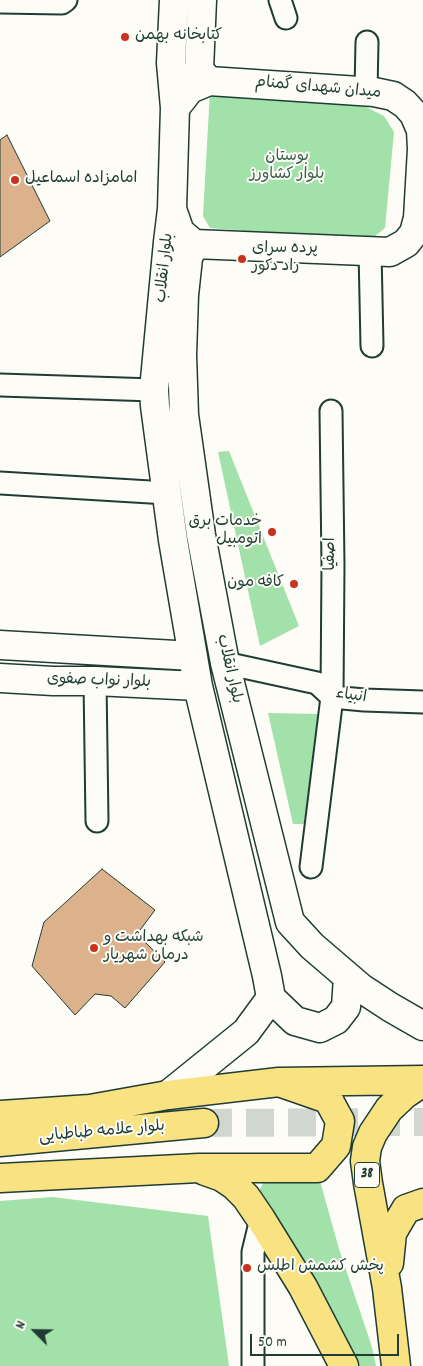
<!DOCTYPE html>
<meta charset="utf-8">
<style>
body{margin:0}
#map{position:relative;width:423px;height:1366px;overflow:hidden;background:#fdfcf7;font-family:Dekko,sans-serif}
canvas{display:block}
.north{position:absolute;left:10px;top:1306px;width:50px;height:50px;-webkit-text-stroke:4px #fdfcf7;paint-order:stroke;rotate:293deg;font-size:14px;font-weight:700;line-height:20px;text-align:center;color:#1f3d34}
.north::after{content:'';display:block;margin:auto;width:18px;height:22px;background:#1f3d34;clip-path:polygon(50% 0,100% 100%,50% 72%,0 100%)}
.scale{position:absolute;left:250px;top:1334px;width:149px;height:22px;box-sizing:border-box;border:2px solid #1f3d34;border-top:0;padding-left:6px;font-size:15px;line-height:18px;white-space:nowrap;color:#1f3d34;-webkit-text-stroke:4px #fdfcf7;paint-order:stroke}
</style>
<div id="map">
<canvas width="423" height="1366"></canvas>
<div class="north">N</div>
<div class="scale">50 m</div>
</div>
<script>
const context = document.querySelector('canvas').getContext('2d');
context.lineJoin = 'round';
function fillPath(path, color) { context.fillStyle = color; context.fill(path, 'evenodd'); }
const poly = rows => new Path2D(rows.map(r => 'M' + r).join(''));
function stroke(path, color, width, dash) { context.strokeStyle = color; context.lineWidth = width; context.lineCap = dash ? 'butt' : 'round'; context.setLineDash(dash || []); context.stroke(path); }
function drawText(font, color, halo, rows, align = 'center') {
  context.font = font + ' Dekko,"Playpen Sans Arabic",sans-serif'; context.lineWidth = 4; context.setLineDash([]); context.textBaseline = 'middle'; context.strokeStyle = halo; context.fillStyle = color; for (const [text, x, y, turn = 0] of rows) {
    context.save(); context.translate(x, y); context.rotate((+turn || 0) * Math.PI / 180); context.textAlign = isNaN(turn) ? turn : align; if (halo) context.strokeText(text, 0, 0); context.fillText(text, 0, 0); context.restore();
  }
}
const green = poly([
 [210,91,366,107,384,116,394,132,385,228,369,241,210,228,203,216],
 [229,451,299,626,260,646,218,452],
 [268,713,321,714,312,824,293,824],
 [264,1181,320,1181,339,1249,372,1347,376,1366,354,1366,258,1193],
 [52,1197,208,1216,229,1366,0,1366,0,1201]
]);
const building = poly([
 [7,135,50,221,0,257,0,140,7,135],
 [102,869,155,910,137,934,165,962,125,1008,111,996,95,994,75,1015,32,966,44,922,102,869]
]);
const primaryTunnel = poly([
 [204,1123,423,1122]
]);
const street = poly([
 [280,0,286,18],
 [0,2,62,3,66,0],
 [366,91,367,42],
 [370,251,372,346],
 [0,385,154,390],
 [0,483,167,493],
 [225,663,317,683,332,697,364,700,423,702],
 [95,681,97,821],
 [311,867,332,697,333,565,331,411],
 [253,1366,253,1252,261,1219]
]);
const secondary = poly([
 [174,0,171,63,175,108],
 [202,0,199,70,209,81],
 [209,81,374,92,393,96,405,104,414,114,421,130,422,149,418,218,414,233,406,243,390,252,194,244,180,232,172,209,175,108,190,89,209,81],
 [172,209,168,242,154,390,155,406,173,540,198,686,267,976,271,998,295,1021,320,1028,336,1020,346,1007,348,977],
 [194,244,188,258,184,295,182,355,184,415,188,443,201,535,225,663,290,922,312,946,361,988,390,1007,423,1026],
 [0,645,193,656],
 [0,678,53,681,95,681,198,686],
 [168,1095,246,1032,271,998]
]);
const primary = poly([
 [0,1115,90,1109,168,1095,279,1082,423,1080],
 [0,1142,204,1123],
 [205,1171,222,1177,234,1185,246,1197,261,1219,303,1287,344,1366],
 [0,1178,199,1168,317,1168,336,1146,340,1121,328,1099,279,1082],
 [389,1263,392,1233,406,1209,423,1203],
 [396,1366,387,1288,368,1183,365,1161,367,1147,373,1133,389,1109,405,1094,423,1082]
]);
const markers = [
 [125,37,5,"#c8321e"],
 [15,180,5,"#c8321e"],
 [242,259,5,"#c8321e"],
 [272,532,5,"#c8321e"],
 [294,584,5,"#c8321e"],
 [94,948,5,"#c8321e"],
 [247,1268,5,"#c8321e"]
];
const shields = [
 [367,1175,25]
];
const shieldNames = [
 ["38",367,1175]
];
const poiNames = [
 ["کتابخانه بهمن",135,37],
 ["امامزاده اسماعیل",25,180],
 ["پرده سرای",252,250],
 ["راد دکور",252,268],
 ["خدمات برق",262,523,"right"],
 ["اتومبیل",262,541,"right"],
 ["کافه مون",284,584,"right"],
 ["شبکه بهداشت و",104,939],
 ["درمان شهریار",104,957],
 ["پخش کشمش اطلس",257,1268]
];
const streetNames = [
 ["میدان شهدای گمنام",318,89,5],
 ["بلوار انقلاب",166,268,-84],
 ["اصفیا",332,554,-90],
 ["بلوار انقلاب",228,669,77],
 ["بلوار نواب صفوی",99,682,2],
 ["انبیاء",351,697,8],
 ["بلوار علامه طباطبایی",102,1133,-5]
];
const parkNames = [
 ["بوستان",287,158],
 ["بلوار کشاورز",287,176]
];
fillPath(green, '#a2e1aa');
fillPath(building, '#dcb28d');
stroke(building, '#1f3d34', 1);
stroke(primaryTunnel, '#d1d6d0', 28, [28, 14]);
stroke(street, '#1f3d34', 25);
stroke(secondary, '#1f3d34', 31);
stroke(primary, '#1f3d34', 31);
stroke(street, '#fdfcf7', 21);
stroke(secondary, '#fdfcf7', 28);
stroke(primary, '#f8e281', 28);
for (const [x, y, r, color] of markers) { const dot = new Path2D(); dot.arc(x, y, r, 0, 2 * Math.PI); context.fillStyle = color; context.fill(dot); stroke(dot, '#fdfcf7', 2); }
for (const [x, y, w] of shields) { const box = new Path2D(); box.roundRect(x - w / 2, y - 12.5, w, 25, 4); context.fillStyle = '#fdfcf7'; context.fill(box); stroke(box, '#1f3d34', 1); }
drawText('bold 15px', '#1f3d34', null, shieldNames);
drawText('16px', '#1f3d34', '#fdfcf7', poiNames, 'left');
drawText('16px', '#1f3d34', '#fdfcf7', streetNames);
drawText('16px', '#395e4c', '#fdfcf7', parkNames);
</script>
